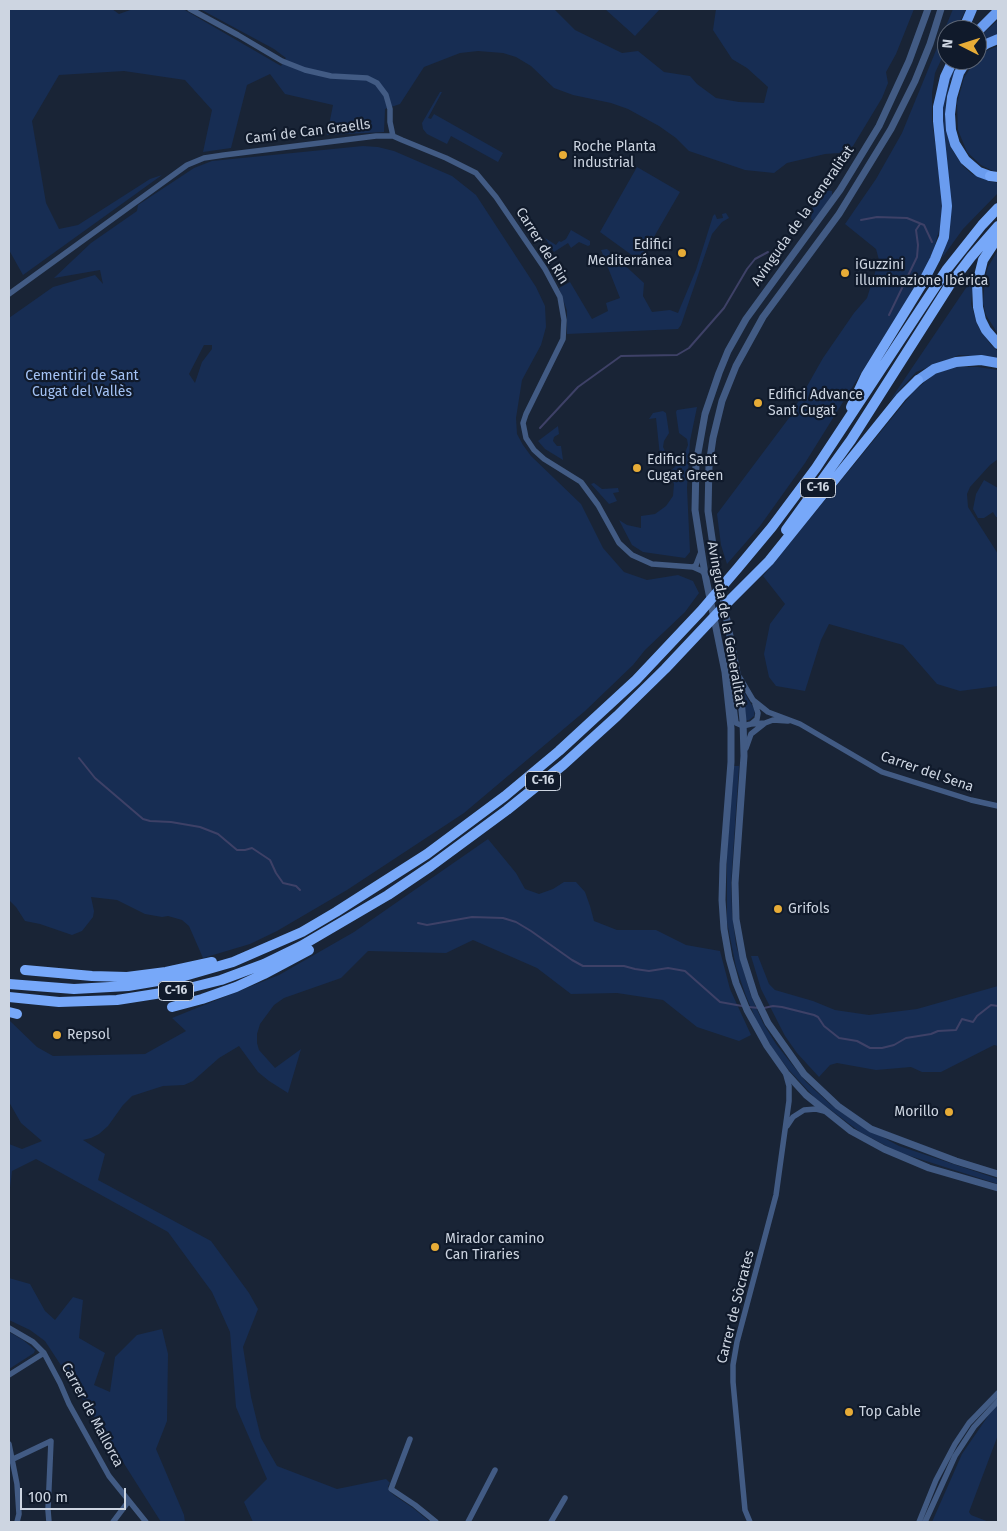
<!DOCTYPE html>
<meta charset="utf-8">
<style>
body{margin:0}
#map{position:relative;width:1007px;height:1531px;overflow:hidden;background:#192436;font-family:"Fira Sans",sans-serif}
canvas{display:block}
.frame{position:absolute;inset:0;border:10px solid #cdd5e1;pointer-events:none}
.north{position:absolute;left:937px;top:20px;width:50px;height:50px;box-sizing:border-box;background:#101a2b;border:1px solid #5c6574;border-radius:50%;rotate:275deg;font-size:14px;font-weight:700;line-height:20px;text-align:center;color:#cdd5e1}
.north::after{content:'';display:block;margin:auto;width:18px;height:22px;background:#e7ac37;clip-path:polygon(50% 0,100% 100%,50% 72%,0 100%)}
.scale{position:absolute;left:20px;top:1488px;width:106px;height:22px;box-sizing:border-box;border:2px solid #cdd5e1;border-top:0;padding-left:6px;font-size:15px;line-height:18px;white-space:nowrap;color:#cdd5e1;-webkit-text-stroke:4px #101a2b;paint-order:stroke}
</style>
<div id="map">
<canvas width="1007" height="1531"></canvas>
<div class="frame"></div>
<div class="north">N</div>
<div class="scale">100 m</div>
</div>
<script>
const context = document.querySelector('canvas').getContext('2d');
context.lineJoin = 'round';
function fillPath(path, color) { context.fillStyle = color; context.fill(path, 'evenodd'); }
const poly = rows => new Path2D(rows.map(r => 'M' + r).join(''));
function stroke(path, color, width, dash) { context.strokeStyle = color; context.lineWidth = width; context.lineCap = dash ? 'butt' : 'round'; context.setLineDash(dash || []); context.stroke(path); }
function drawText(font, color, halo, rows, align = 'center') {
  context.font = font + ' "Fira Sans",sans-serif'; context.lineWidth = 4.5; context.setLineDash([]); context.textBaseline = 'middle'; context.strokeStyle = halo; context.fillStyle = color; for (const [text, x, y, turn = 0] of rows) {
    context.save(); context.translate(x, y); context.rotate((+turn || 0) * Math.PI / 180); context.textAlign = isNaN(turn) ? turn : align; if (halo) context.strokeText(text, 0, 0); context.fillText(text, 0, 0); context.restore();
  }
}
const green = poly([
 [9,9,112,9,119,14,133,9,183,9,281,66,286,58,274,49,200,9,554,9,575,30,622,53,638,51,664,72,690,76,697,84,716,98,739,102,764,103,768,87,747,68,732,59,713,30,716,9,914,9,896,54,886,72,888,83,882,98,853,146,839,153,825,154,787,163,774,173,745,170,689,151,676,138,659,126,628,109,611,103,573,95,554,88,531,66,516,57,503,53,478,51,460,53,424,67,400,104,385,109,384,132,327,135,333,105,285,94,270,74,247,85,231,148,203,152,212,110,185,80,124,71,59,75,32,121,46,203,59,229,78,225,150,179,162,175,23,275,9,250],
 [605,9,660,9,635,36],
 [953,9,966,9,956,30,947,30,947,47,935,73,932,93,932,120,943,203,940,227,933,252,921,277,805,463,760,526,727,564,721,545,717,514,789,418,823,358,854,313,867,298,879,260,876,249,845,224,876,179,902,133],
 [998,20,998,35,980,41,977,44,977,39],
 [998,46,998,171,993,171,981,165,967,152,958,130,957,103,964,78,971,67,979,56,986,51],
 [958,60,962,60,959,63,950,82,946,100,945,113,947,134,953,151,963,166,972,174,989,181,998,183,998,193,963,229,942,258,950,229,950,194,942,123,942,104,946,83],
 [440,92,442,92,428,118,431,119,434,114,503,153,498,162,451,136,447,144,427,134,423,129,422,123],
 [363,146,378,147,394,151,452,176,476,195,536,287,545,306,546,327,541,345,522,380,516,418,517,434,523,445,531,456,581,504,603,548,624,572,647,580,678,575,693,581,699,593,685,612,645,650,633,665,585,711,464,813,347,890,277,931,250,944,203,958,189,926,182,920,168,916,162,917,145,914,117,900,91,897,94,911,93,917,82,931,72,935,40,924,25,921,16,907,9,900,9,318,53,287,95,275,103,284,100,270,54,278,91,243,137,211,138,205,194,168,212,161],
 [204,345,212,345,212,349,202,362,195,383,189,374],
 [637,167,680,192,640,261,600,232],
 [825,190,832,191,832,196,815,220,813,221,811,219,813,202,816,196],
 [726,213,729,218,722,222,712,234,681,325,678,329,567,334,567,311,559,288,570,282,592,319,608,311,606,303,620,298,601,250,607,249,644,283,643,296,652,312,670,310,678,313,696,270,713,216,715,214,717,219,723,218,722,214],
 [571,230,590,241,590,245,588,246,579,242,571,248,568,243,554,252,545,238,556,245,559,241,561,242,566,239],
 [998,250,998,334,986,315,983,303,985,278,988,267],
 [974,276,971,304,978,326,991,345,998,351,998,358,959,355,916,372,889,402],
 [953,367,978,367,998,370,998,459,990,465,970,487,967,494,968,507,998,554,998,686,960,691,937,684,903,645,829,624,821,640,805,691,776,686,769,677,764,654,770,624,785,604,763,576,914,391,933,375],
 [697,407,690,441,687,488,690,552,685,558,643,552,632,545,619,520,627,525,641,528,641,516,655,514,666,506,673,496,674,484,669,472,682,461,688,445,687,439,679,433,676,412,677,410],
 [663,411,666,413,669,433,664,441,663,447,665,451,670,456,663,466,660,456,656,418,649,419,653,413],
 [558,426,559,434,554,437,553,441,557,446,561,446,563,460,545,449,538,441],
 [984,480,998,488,998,517,996,517,993,512,984,518,978,518,973,509,976,494],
 [594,483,602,489,618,488,619,492,613,493,617,501,609,504,591,484],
 [743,691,755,710,754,716,749,720,746,720],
 [734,766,739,766,731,884,732,913,736,945,751,996,763,1023,776,1044,806,1082,830,1104,855,1122,899,1146,998,1179,998,1184,898,1152,860,1132,815,1098,788,1069,773,1049,757,1022,746,996,736,967,727,922,727,853],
 [488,839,516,873,525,889,539,894,553,889,564,882,576,882,585,892,590,906,594,921,617,930,656,930,686,945,720,951,730,989,751,1035,739,1041,697,1027,663,1000,617,993,571,994,537,968,473,940,446,953,368,951,341,978,284,998,274,1005,260,1024,257,1034,257,1043,259,1050,275,1068,301,1049,288,1093,269,1081,258,1072,239,1046,219,1058,193,1081,184,1085,163,1086,132,1096,123,1105,108,1126,99,1134,91,1138,83,1140,105,1154,98,1180,211,1241,249,1293,258,1309,243,1347,251,1397,261,1438,277,1466,337,1489,386,1479,390,1483,388,1486,389,1491,395,1496,413,1508,430,1522,253,1522,244,1502,267,1479,236,1407,230,1332,212,1292,168,1232,36,1159,12,1171,9,1196,9,1144,22,1149,42,1141,21,1123,9,1102,9,1020,37,1047,53,1056,145,1054,186,1031,172,1018,279,975,354,932],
 [751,956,758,956,769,984,775,990,813,1001,835,1010,869,1015,917,1009,998,986,998,1046,994,1045,941,1072,922,1072,911,1067,876,1070,837,1063,830,1065,819,1077,797,1053,785,1036,761,989],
 [9,1278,30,1284,45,1311,55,1320,73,1297,83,1300,79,1338,105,1353,94,1385,110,1392,115,1357,137,1335,162,1329,168,1354,167,1421,156,1449,184,1515,185,1522,161,1522,85,1402,45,1341,30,1330,9,1320],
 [9,1332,23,1340,35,1350,34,1353,9,1369],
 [997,1403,998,1435,969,1512,971,1515,989,1522,932,1522,962,1454]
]);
const stream = poly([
 [861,220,877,217,907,218,924,225,932,242],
 [889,315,917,257,918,245,916,230,920,224],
 [540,428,578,387,621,356,677,355,689,348,724,308,747,269,755,259,768,252],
 [79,758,95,778,143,819,150,821,171,822,200,827,218,834,237,850,245,850,252,848,270,860,276,873,283,883,296,886,300,890],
 [418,923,427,925,472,917,503,918,516,922,531,931,572,960,583,966,624,966,635,969,649,971,668,968,685,971,720,1002,742,1006],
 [749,1007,759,1008],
 [764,1008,773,1006,782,1007,814,1015,818,1017,824,1026,839,1038,857,1041,870,1048,882,1048,894,1045,906,1038,931,1034,938,1031,956,1030,962,1019,973,1022,977,1016,991,1005,998,1006]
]);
const minor = poly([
 [190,9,238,35,282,61,305,70,331,76,367,78,377,83,386,95,390,109,390,122,393,136],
 [9,294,187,165,204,158,224,155,376,136,393,136,402,140,446,158,476,173,496,197,545,269,560,297,564,320,563,339,526,414,523,423,526,438,534,450,544,459,581,482,598,505,619,543,632,555,652,564,693,567,702,571,705,574],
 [693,567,696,565,701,552],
 [725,665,730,676,736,723,743,726,751,724,765,723],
 [740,678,753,700,768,712,800,724,882,772,971,800,998,806],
 [751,724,757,719,758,713,755,704],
 [746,748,751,734,765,723,773,720,788,721],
 [787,1126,793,1117,804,1110,816,1109,824,1111],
 [9,1328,33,1342,44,1353,60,1383,69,1404,109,1476,146,1522],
 [9,1375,44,1353],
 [410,1439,391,1489,415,1505,436,1522],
 [9,1444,17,1484,19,1514,17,1522],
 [9,1461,51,1441,48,1510,49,1522],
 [113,1522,128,1502],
 [468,1522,495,1470],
 [551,1522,565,1498],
 [750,1522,745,1510,733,1382,733,1365,737,1342,776,1195,789,1101,789,1086,786,1075],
 [919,1522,936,1480,955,1444,969,1423,998,1393],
 [925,1522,955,1456,974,1427,998,1401]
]);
const tertiary = poly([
 [928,9,909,61,879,126,840,190,746,319,728,351,719,373,705,414,696,464,695,510,705,574,725,672,731,728,731,762,723,864,722,900,724,929,729,958,736,983,747,1010,767,1046,786,1073,806,1095,851,1131,884,1149,929,1168,998,1188],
 [941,9,930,44,915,81,891,129,839,214,763,317,736,366,722,401,713,438,709,465,708,511,714,552,740,689,743,721,744,756,735,883,736,919,743,958,755,996,768,1023,804,1074,838,1106,871,1129,956,1161,998,1174]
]);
const trunk = poly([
 [963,30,972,9],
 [977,32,998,11],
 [977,50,986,44,998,39],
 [967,60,959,73,952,97,950,114,951,130,955,144,965,160,979,172,990,176],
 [922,284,935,259,944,237,947,206,938,121,938,107,945,77,953,60],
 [977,284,978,307,981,320,986,330,998,344],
 [918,380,934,369,956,362,981,360,998,363]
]);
const motorway = poly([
 [990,176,998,177],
 [977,284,983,260,998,237],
 [851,407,866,375,922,284],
 [786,530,851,440,949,286,971,257,998,226],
 [25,970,92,976,127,977,166,972,212,962],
 [9,984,74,989,128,986,181,977,233,962,302,932,336,912,427,854,505,796,559,751,636,680,701,611,737,569,772,527,816,468,947,269,982,225,998,208],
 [9,997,59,1002,117,1000,181,990,221,980,264,964,301,946,388,895,431,866,507,810,563,765,617,716,665,669,729,601,769,561,901,397,918,380],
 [172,1007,202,999,236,987,264,974,309,950],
 [9,1012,17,1014]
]);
const markers = [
 [563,155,5,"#e7ac37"],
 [682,253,5,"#e7ac37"],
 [845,273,5,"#e7ac37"],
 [758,403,5,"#e7ac37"],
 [637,468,5,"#e7ac37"],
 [778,909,5,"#e7ac37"],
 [57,1035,5,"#e7ac37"],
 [949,1112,5,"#e7ac37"],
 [435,1247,5,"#e7ac37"],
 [849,1412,5,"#e7ac37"]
];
const shields = [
 [818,488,35],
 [543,781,35],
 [176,991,35]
];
const shieldNames = [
 ["C-16",818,488],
 ["C-16",543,781],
 ["C-16",176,991]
];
const streetNames = [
 ["Camí de Can Graells",308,132,-7],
 ["Avinguda de la Generalitat",803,216,-55],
 ["Carrer del Rin",542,246,58],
 ["Avinguda de la Generalitat",726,624,80],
 ["Carrer del Sena",927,772,19],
 ["Carrer de Sòcrates",736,1307,-76],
 ["Carrer de Mallorca",92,1415,62]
];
const poiNames = [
 ["Roche Planta",573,147],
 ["industrial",573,163],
 ["Edifici",672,245,"right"],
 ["Mediterránea",672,261,"right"],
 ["iGuzzini",855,265],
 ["illuminazione Ibérica",855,281],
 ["Edifici Advance",768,395],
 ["Sant Cugat",768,411],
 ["Edifici Sant",647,460],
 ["Cugat Green",647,476],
 ["Grifols",788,909],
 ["Repsol",67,1035],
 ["Morillo",939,1112,"right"],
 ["Mirador camino",445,1239],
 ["Can Tiraries",445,1255],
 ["Top Cable",859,1412]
];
const parkNames = [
 ["Cementiri de Sant",82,376],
 ["Cugat del Vallès",82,392]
];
fillPath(green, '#172d53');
stroke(stream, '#3e4167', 2);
stroke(minor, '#425b84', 5.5);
stroke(tertiary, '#425b84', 7);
stroke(trunk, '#6a9cef', 10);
stroke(motorway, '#77a8f9', 10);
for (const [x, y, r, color] of markers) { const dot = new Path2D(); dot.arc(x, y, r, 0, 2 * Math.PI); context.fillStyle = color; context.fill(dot); stroke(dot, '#101a2b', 2); }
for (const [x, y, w] of shields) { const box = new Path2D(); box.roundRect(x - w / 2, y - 9.5, w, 19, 4); context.fillStyle = '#101a2b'; context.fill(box); stroke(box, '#cdd5e1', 1); }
drawText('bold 12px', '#cdd5e1', null, shieldNames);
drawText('14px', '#cdd5e1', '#101a2b', streetNames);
drawText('14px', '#cdd5e1', '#101a2b', poiNames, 'left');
drawText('14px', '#a4c3f5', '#101a2b', parkNames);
</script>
